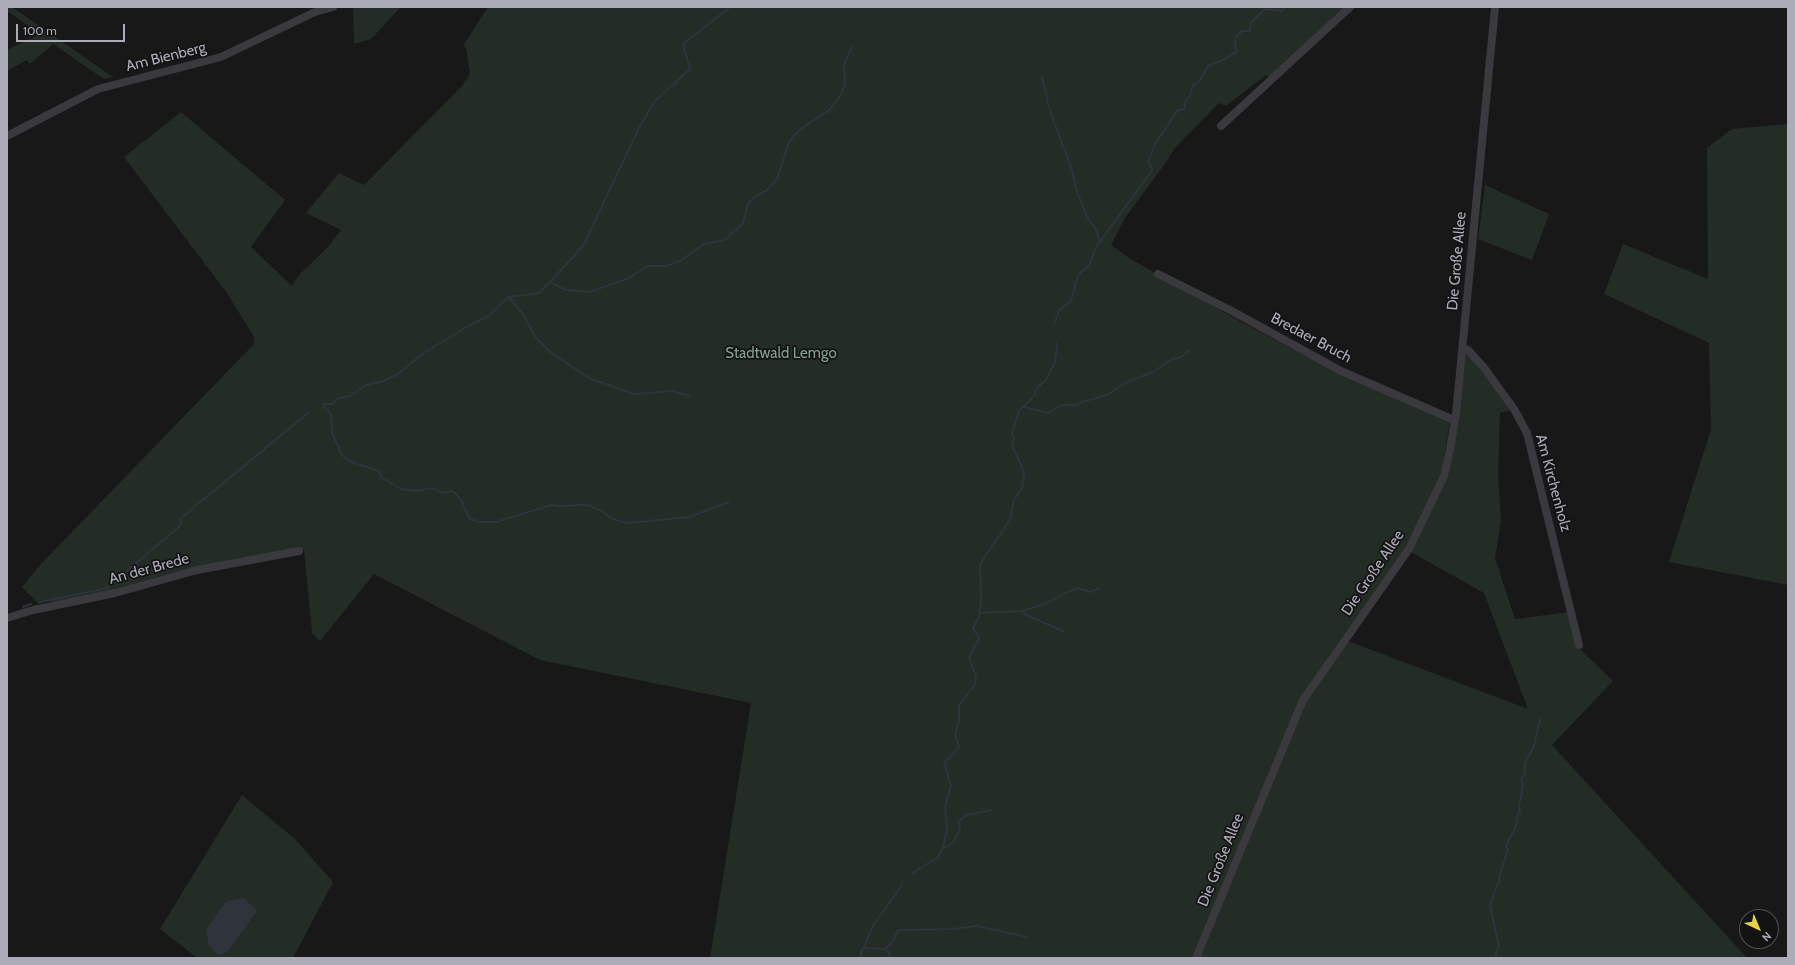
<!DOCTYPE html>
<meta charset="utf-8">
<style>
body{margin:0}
#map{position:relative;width:1795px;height:965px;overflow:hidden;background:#181819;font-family:Cabin,sans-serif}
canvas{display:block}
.frame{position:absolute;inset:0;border:8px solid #abacb8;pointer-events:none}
.north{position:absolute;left:1739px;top:909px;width:40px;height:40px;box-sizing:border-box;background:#131314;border:1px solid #505056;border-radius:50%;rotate:136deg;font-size:11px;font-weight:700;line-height:16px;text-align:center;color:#abacb8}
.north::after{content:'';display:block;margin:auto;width:14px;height:18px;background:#e4d145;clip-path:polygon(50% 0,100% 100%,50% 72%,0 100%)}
.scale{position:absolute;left:16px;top:24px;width:109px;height:18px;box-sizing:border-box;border:2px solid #abacb8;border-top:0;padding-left:5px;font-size:12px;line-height:14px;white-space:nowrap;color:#abacb8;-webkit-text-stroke:3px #131314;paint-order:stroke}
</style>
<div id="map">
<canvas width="1795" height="965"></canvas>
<div class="frame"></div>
<div class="north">N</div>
<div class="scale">100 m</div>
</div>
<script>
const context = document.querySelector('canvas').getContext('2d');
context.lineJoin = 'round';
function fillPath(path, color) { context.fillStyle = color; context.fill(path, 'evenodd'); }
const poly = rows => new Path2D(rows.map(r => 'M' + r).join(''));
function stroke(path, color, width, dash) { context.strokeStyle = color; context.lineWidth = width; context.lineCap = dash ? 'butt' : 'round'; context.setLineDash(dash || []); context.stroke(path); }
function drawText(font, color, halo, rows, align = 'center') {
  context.font = font + ' Cabin,sans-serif'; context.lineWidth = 3.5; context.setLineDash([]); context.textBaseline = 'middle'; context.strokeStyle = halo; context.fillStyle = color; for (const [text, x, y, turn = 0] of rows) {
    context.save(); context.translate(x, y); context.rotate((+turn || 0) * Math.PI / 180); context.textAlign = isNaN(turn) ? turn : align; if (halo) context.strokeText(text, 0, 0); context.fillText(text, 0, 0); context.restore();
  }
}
const green = poly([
 [7,7,12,7,113,77,104,79,53,44,30,64,27,60,7,71,7,50,40,34,7,11],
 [353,7,401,7,371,39,354,44],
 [488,7,1345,7,1270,77,1266,75,1226,106,1219,103,1174,149,1167,161,1125,218,1111,245,1129,258,1243,323,1323,365,1450,422,1441,475,1407,546,1328,657,1335,661,1348,641,1528,709,1484,593,1411,552,1447,478,1465,355,1469,354,1512,410,1500,413,1498,476,1501,521,1495,558,1515,619,1569,612,1580,649,1613,681,1552,745,1747,958,710,958,751,703,540,660,374,574,320,641,312,633,304,550,175,572,105,592,64,601,42,602,39,604,22,587,39,566,254,344,254,337,227,293,124,157,181,112,285,200,251,247,292,286,299,275,328,247,341,230,306,213,339,173,364,185,461,87,470,74,466,48,463,46],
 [1788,124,1788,585,1669,562,1711,429,1709,343,1604,294,1623,244,1708,279,1707,148,1732,129],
 [1485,185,1549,214,1532,260,1478,239],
 [242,795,295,839,333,882,293,958,197,958,160,929]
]);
const water = poly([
 [244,898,257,911,228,951,219,956,209,946,206,930,226,901]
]);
const stream = poly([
 [1042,77,1049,108,1072,170,1077,191,1088,219,1095,227,1100,242],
 [550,282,566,290,589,292,627,279,648,266,666,266,680,261,704,244,725,240,743,223,748,204,756,196,767,190,777,179,789,142,798,131,829,110,839,98,845,85,844,64,852,47],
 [509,297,523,314,536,338,550,352,589,378,634,394,672,391,690,396],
 [1055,322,1059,310,1071,301,1078,275,1089,266,1096,247,1153,169,1148,162,1155,144,1178,110,1184,109,1186,100,1190,96,1193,85,1200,81,1208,66,1227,58,1236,52,1235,38,1242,31,1250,31,1251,23,1265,9,1282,11,1285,7],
 [323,404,332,404,339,398,350,396,366,385,381,382,398,374,422,354,470,325,489,316,508,297,539,293,550,282,583,246,640,126,655,101,690,69,683,44,729,8],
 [323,404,331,415,332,433,342,455,349,461,379,471,381,477,401,489,417,491,433,488,442,493,453,491,461,500,469,518,478,522,496,522,551,505,558,506,580,505,587,505,600,510,613,519,627,523,689,517,729,502],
 [1024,407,1048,413,1062,405,1076,405,1082,402,1107,395,1125,383,1153,372,1172,359,1181,357,1190,350],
 [40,602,107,588,181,525,180,519,309,412],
 [23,607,31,604],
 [1022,611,1026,615,1063,631],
 [980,613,1022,611,1045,604,1063,594,1078,588,1090,592,1100,588],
 [944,848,953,843,960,829,959,821,966,815,992,810],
 [913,873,938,857,943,848,947,828,945,807,951,786,944,763,959,747,955,734,959,720,959,705,975,685,976,676,969,658,979,638,973,628,979,617,981,600,980,564,1010,520,1014,500,1023,486,1024,472,1012,445,1014,439,1012,433,1019,411,1035,395,1037,388,1046,380,1055,362,1057,347,1056,342],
 [864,948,885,949,889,953,890,958],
 [885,949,893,941,898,930,952,929,977,926,1027,937],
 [861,958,861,953,874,924,902,885],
 [1496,958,1496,951,1499,947,1490,905,1497,885,1500,882,1499,877,1508,850,1506,846,1516,826,1518,814,1520,813,1519,807,1523,786,1521,779,1525,774,1525,763,1534,746,1540,719]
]);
const minor = poly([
 [1221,126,1350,7],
 [7,136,98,89,221,57,315,12,333,7],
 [1158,274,1230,310,1341,371,1454,420],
 [1462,349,1468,350,1485,369,1514,409,1527,433,1579,645],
 [7,618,33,610,115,593,197,570,299,551],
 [1196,958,1303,700,1409,549,1444,476,1450,449,1456,414,1495,7]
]);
const streetNames = [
 ["Am Bienberg",166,57,-14],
 ["Die Große Allee",1457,261,-85],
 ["Bredaer Bruch",1311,338,28],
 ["Am Kirchenholz",1553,483,75],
 ["An der Brede",149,569,-15],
 ["Die Große Allee",1373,573,-56],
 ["Die Große Allee",1221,860,-68]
];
const parkNames = [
 ["Stadtwald Lemgo",781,354]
];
fillPath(green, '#242c26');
fillPath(water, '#2e333c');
stroke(stream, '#2e333c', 2);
stroke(minor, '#39393e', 8);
drawText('15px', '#abacb8', '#131314', streetNames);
drawText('15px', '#83a28c', '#131314', parkNames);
</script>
